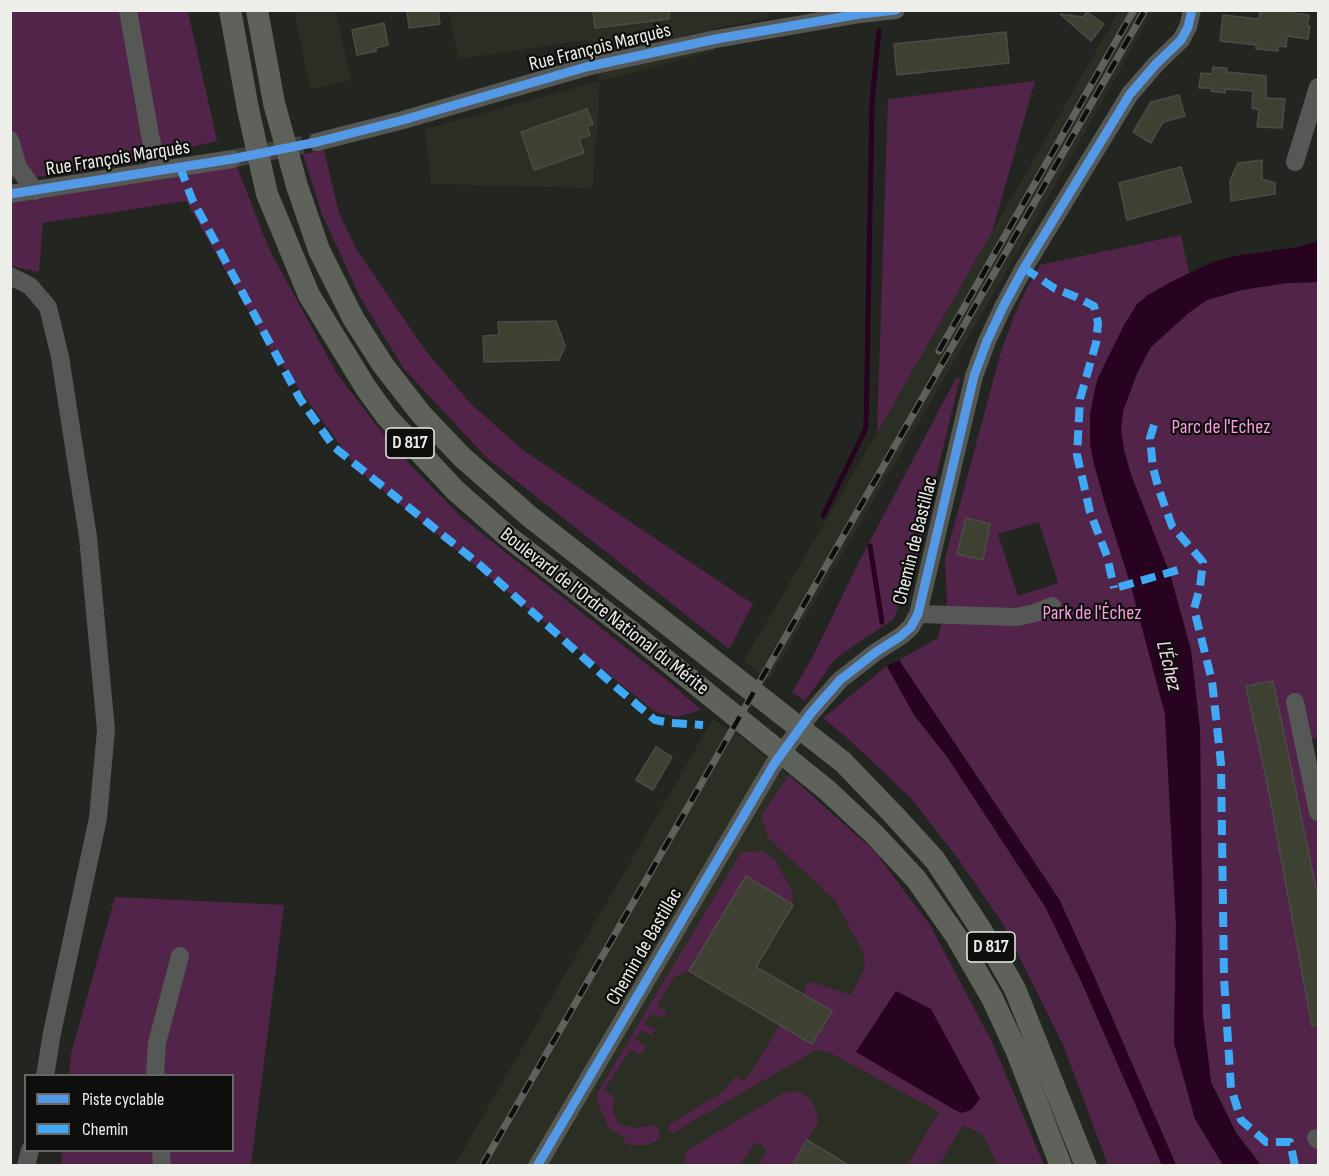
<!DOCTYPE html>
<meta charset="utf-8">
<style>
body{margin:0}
#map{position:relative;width:1329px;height:1176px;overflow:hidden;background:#232520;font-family:"Sofia Sans Condensed",sans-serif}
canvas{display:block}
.frame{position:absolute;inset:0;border:12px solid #edeee9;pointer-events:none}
.legend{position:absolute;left:24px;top:1074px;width:210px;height:78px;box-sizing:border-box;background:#0e0f0c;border:2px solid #676864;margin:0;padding:8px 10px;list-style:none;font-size:18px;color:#edeee9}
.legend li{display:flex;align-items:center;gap:12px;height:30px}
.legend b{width:30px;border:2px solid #676864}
</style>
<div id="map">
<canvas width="1329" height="1176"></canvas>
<div class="frame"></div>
<ul class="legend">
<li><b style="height:8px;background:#5399e6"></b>Piste cyclable</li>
<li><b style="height:8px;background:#3fa9f5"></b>Chemin</li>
</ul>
</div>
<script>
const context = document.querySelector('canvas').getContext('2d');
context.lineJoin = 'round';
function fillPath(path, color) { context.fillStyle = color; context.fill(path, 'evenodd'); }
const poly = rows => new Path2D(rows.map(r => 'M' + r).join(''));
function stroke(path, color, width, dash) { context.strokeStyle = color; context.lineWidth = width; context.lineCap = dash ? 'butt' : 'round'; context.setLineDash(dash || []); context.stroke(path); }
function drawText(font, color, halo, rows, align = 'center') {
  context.font = font + ' "Sofia Sans Condensed",sans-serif'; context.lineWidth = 4.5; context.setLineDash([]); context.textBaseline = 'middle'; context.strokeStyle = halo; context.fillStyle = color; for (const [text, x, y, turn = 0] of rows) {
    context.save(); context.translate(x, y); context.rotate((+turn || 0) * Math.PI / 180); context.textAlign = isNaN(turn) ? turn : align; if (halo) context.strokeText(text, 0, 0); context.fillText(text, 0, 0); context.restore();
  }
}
const built = poly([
 [294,11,336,11,351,80,310,90],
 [449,11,767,11,769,18,713,29,714,51,600,81,593,188,431,184,425,129,600,81,588,40,458,59],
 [1119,11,1153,11,1016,255,769,680,744,661,877,433],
 [713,719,742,738,801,785,890,934,832,1054,983,1135,997,1165,454,1166]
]);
const green = poly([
 [10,11,188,11,217,141,98,169,11,180],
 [1035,81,992,232,877,433,888,99],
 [324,150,339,213,357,250,425,350,470,403,523,450,753,604,729,649,486,457,404,369,360,297,322,214,303,154],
 [237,167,269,249,337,374,395,449,460,516,674,686,701,710,677,717,655,712,358,470,270,349,186,201,43,223,39,272,11,266,11,203],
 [1181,235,1189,273,1171,282,1148,295,1107,359,1095,389,1090,444,1104,500,1131,586,1165,714,1176,925,1174,1043,1195,1119,1223,1165,1176,1165,1094,976,1059,899,899,660,938,638,947,601,945,559,1002,348,1017,309,1029,284,1040,265],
 [1039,522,1058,583,1018,596,998,534],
 [1318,282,1318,727,1316,738,1309,740,1318,787,1318,1165,1261,1165,1236,1133,1211,1082,1203,1016,1200,730,1191,650,1170,574,1131,475,1124,450,1121,430,1123,411,1130,392,1144,358,1151,347,1197,306,1207,300,1241,290,1287,283],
 [956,378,960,378,913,571,893,620,865,638,835,659,805,701,792,692,811,660,859,562],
 [887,666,914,715,948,758,1046,908,1082,983,1162,1165,1108,1165,1064,1047,1003,924,957,857,909,796,845,736,823,718],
 [789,775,875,852,930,925,993,1044,1044,1165,997,1165,983,1135,963,1125,939,1165,907,1165,939,1112,832,1054,816,1049,801,1059,672,1133,668,1129,670,1124,723,1092,736,1076,745,1081,780,1025,812,1044,832,1011,804,995,805,987,809,982,818,984,851,995,865,968,863,952,835,900,768,838,761,816],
 [763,851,775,861,785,878,792,892,793,905,746,876,689,971,674,977,657,1006,667,1012,662,1018,652,1014,644,1023,655,1030,652,1036,642,1030,635,1039,646,1046,641,1055,630,1050,604,1090,615,1098,612,1110,618,1123,634,1128,655,1125,660,1131,659,1140,646,1145,631,1145,625,1143,624,1138,609,1128,598,1104,597,1094,741,852],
 [115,897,284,905,251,1165,61,1166,62,1151,232,1150,232,1076,69,1075,71,1054],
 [795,1092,803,1093,812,1101,817,1112,818,1122,792,1165,758,1165,767,1149,756,1142,740,1165,683,1166,686,1151,784,1093]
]);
const water = poly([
 [1318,241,1318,282,1287,283,1241,290,1207,300,1187,314,1151,347,1137,373,1123,411,1121,430,1124,450,1131,475,1170,574,1191,650,1200,730,1203,1016,1211,1082,1236,1133,1261,1165,1223,1165,1195,1119,1174,1043,1176,925,1165,714,1131,586,1104,500,1094,464,1090,444,1090,414,1095,389,1098,378,1124,325,1137,304,1148,295,1171,282,1213,262,1235,256,1299,247],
 [899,660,1059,899,1094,976,1176,1165,1162,1165,1082,983,1046,908,948,758,914,715,887,666],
 [896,991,931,1009,980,1099,971,1110,962,1113,955,1110,856,1052]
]);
const stream = poly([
 [823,516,866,428,872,102,879,31],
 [870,546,882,622]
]);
const building = poly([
 [407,10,438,10,440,24,409,28,407,10],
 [593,10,669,10,669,19,595,28,593,10],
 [1260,10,1292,10,1292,13,1309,15,1307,26,1310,26,1308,39,1287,36,1286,47,1278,46,1278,51,1256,49,1256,45,1220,41,1223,15,1259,19,1260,10],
 [1087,12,1104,24,1091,41,1060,14,1083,17,1087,12],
 [384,23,388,45,376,48,376,51,357,55,352,30,384,23],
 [1006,32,1009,63,897,75,894,44,1006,32],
 [1213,67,1227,68,1227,72,1266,76,1266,98,1285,99,1282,128,1257,127,1259,110,1252,108,1253,91,1225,89,1225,93,1211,91,1211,88,1199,88,1201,73,1212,74,1213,67],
 [1179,95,1185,116,1163,122,1151,143,1133,132,1151,102,1179,95],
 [587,109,593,124,587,126,590,135,579,139,584,153,534,170,521,132,587,109],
 [1262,160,1262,179,1275,183,1275,194,1231,201,1230,180,1238,163,1262,160],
 [1181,167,1191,202,1127,220,1119,183,1181,167],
 [556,321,565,346,559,360,484,362,483,336,499,335,498,322,556,321],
 [966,518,990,524,983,560,957,554,966,518],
 [1273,681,1318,898,1318,1025,1312,1026,1268,787,1246,686,1273,681],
 [656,747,672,757,653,790,636,780,656,747],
 [746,876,793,905,756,967,832,1011,812,1044,689,971,746,876],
 [807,1140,825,1151,850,1166,792,1166,807,1140]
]);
const minorTunnel = poly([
 [232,159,317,142]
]);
const minor = poly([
 [128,10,150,135,158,170],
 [10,140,18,167,35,191],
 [317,142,403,120,586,67,716,39,860,14,896,10],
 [1295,162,1318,87],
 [10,194,232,159],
 [10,276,30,286,48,307,60,357,88,537,106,730,98,818,52,1033,45,1076],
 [918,614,1017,617,1035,613,1052,606],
 [1295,702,1318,812],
 [155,1076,157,1043,180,956],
 [1316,1138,1318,1140],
 [161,1150,162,1166],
 [26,1166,30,1150],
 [537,1166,774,764,811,713,840,680,876,652,901,636,911,627,918,614,974,376,987,341,1003,307,1024,268,1130,94,1156,64,1181,40,1188,27,1192,10]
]);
const major = poly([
 [230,10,248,109,267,194,309,295,366,388,387,417,455,490,506,535,630,631,827,790,874,834,916,879,956,936,992,998,1017,1052,1061,1166],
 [257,10,274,103,297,186,319,250,353,318,383,365,421,414,462,457,529,516,843,762,893,814,935,860,980,928,1015,989,1086,1166]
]);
const rail = poly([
 [939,351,1134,10],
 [482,1166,1145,10]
]);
const quiet = poly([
 [180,167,192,199,300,399,334,447,480,565,616,687,655,720,671,723,703,725],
 [1024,268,1054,288,1076,297,1094,306,1098,323,1096,343,1080,399,1077,455,1090,512,1107,556,1114,588],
 [1154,425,1150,438,1153,468,1159,490,1172,526,1203,562,1200,587,1194,609,1212,681,1221,764,1224,978,1231,1088,1241,1120,1266,1142,1290,1142,1295,1166],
 [1119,587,1178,570]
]);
const cycleway = poly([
 [10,194,232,159,317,142,403,120,586,67,716,39,860,14,896,10],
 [537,1166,774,764,811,713,840,680,876,652,901,636,911,627,918,614,974,376,987,341,1003,307,1024,268,1130,94,1156,64,1181,40,1188,27,1192,10]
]);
const shields = [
 [410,443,48],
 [991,947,48]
];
const shieldNames = [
 ["D 817",410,443],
 ["D 817",991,947]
];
const streetNames = [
 ["Rue François Marquès",600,48,-14],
 ["Rue François Marquès",118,159,-9],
 ["Chemin de Bastillac",916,541,-76],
 ["Boulevard de l'Ordre National du Mérite",604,612,38],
 ["Chemin de Bastillac",645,947,-60]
];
const parkNames = [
 ["Parc de l'Echez",1221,428],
 ["Park de l'Échez",1092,614]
];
const waterNames = [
 ["L'Échez",1168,666,76]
];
fillPath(built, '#2b2e23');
fillPath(green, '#532449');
fillPath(water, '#270320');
stroke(stream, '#270320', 5);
fillPath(building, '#3e4031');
stroke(building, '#4b4c48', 1.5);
stroke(minorTunnel, '#41433e', 18, [18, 9]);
stroke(minor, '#565855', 18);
stroke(major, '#5f625a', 22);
stroke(rail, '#5f615d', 7);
stroke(rail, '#0e0f0c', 4.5, [14]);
stroke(quiet, '#3fa9f5', 8, [15, 8]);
stroke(cycleway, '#5399e6', 9);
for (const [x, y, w] of shields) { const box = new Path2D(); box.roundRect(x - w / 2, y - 15, w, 30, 4.5); context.fillStyle = '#0e0f0c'; context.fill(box); stroke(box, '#edeee9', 1.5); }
drawText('bold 18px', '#edeee9', null, shieldNames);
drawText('20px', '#edeee9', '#0e0f0c', streetNames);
drawText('20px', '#fa9be3', '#0e0f0c', parkNames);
drawText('italic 21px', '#fad3ef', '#0e0f0c', waterNames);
</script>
